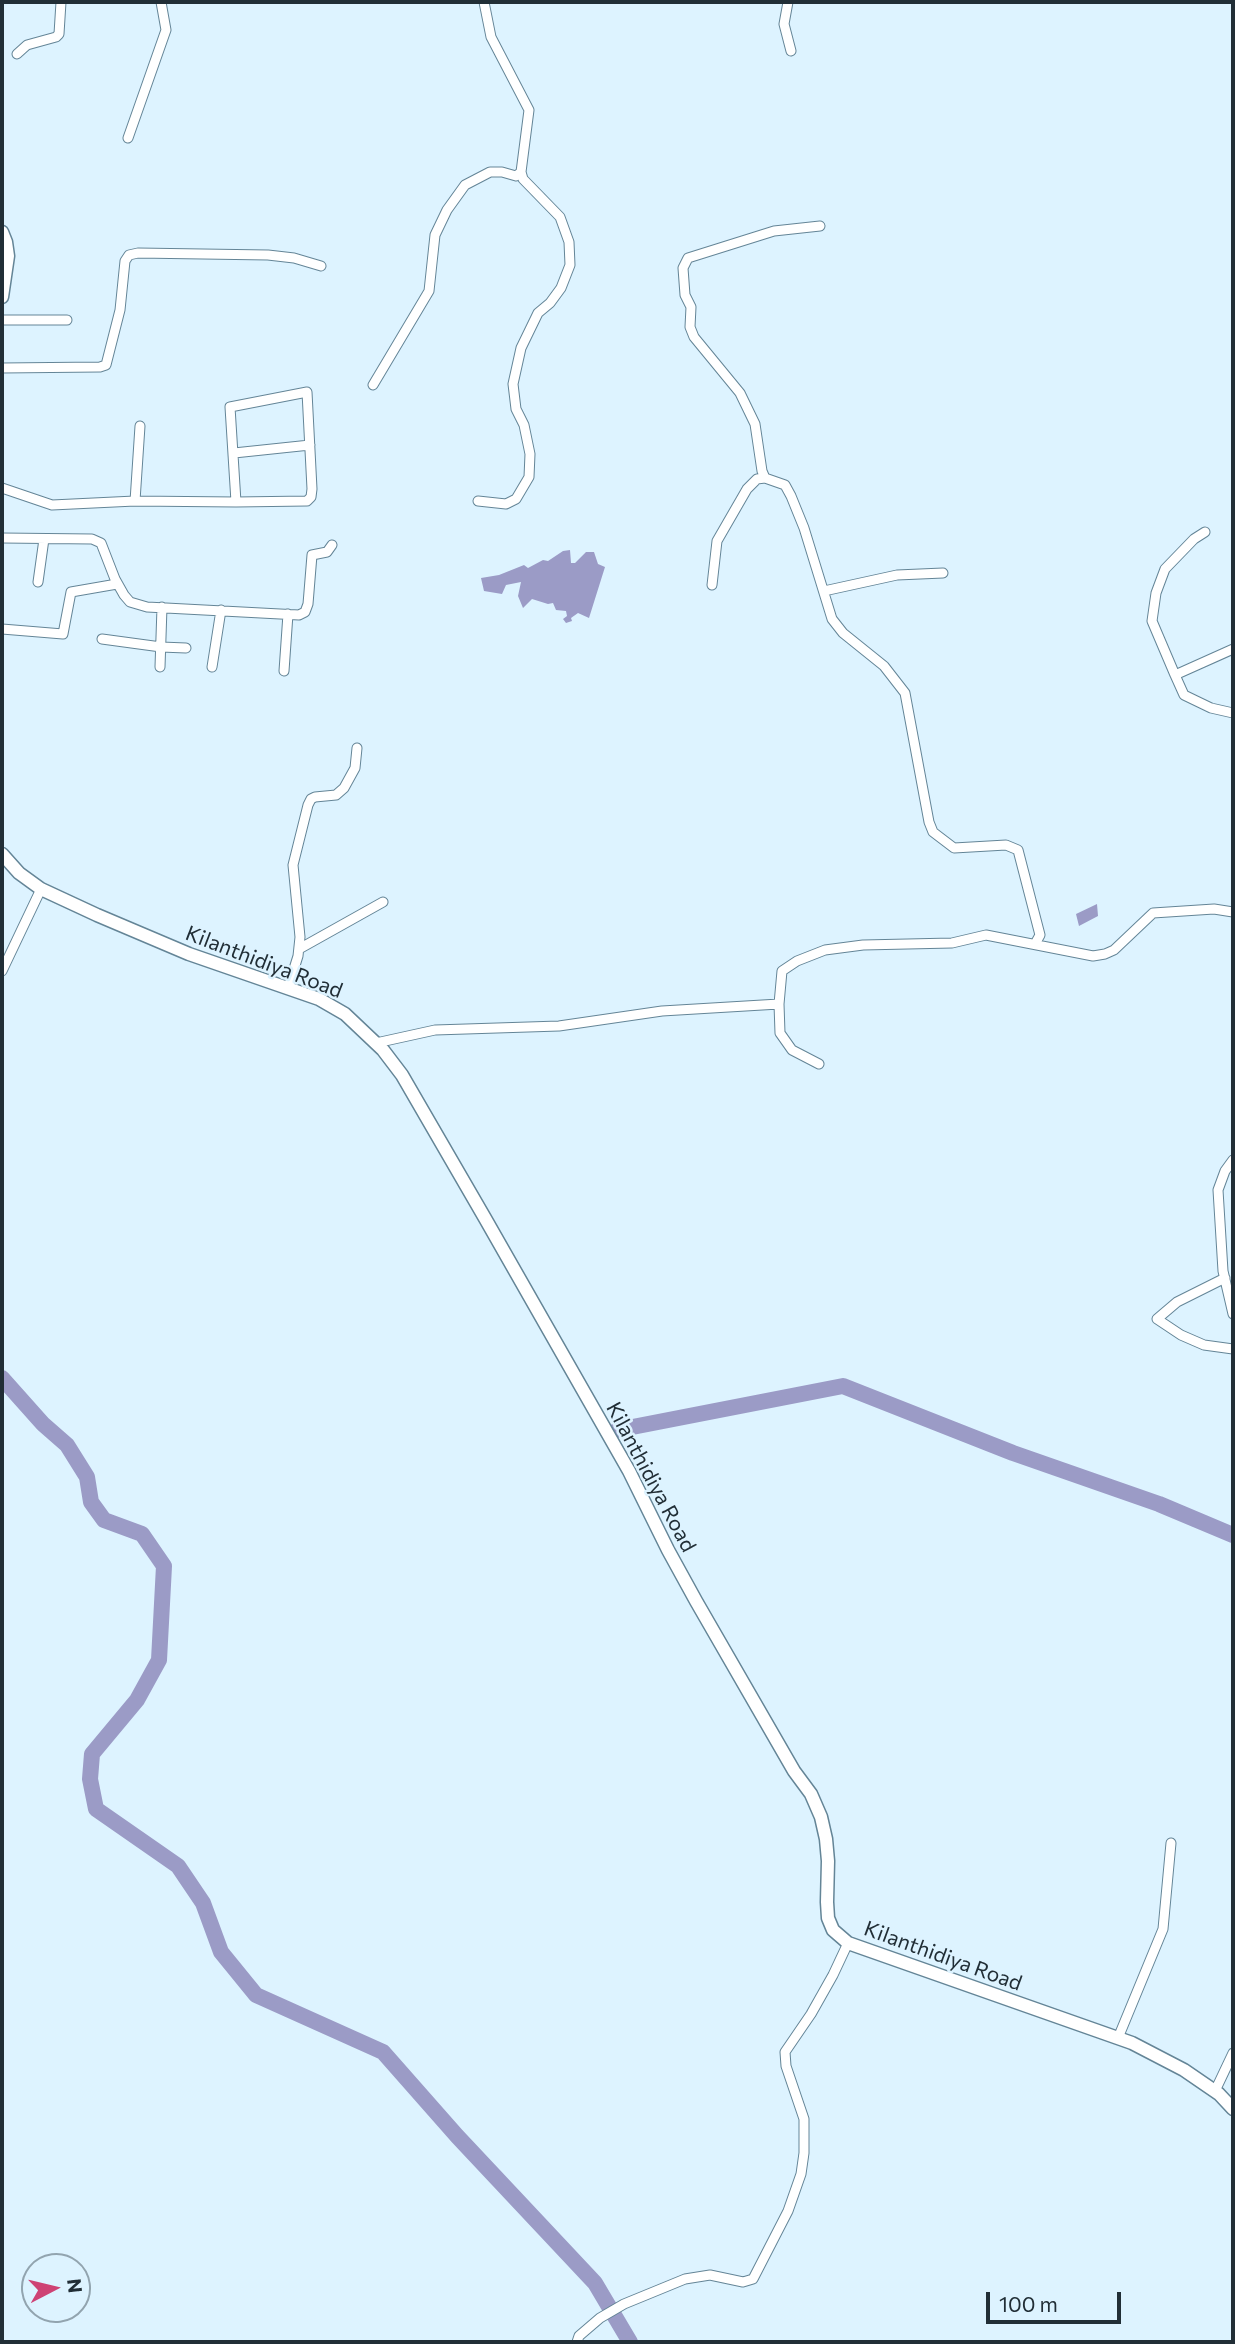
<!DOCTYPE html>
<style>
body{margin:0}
#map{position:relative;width:1235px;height:2344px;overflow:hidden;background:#ddf3ff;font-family:Commissioner,sans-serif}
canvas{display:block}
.frame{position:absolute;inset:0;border:4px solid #212e36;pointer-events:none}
.north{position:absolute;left:21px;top:2253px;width:70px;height:70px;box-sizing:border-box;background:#ddf3ff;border:2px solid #92a4af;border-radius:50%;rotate:83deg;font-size:19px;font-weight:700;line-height:28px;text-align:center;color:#212e36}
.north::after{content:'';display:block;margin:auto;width:24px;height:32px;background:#ce4274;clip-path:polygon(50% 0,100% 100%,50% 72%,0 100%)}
.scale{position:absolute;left:986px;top:2292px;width:135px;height:32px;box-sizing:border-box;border:4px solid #212e36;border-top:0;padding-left:9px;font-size:21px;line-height:24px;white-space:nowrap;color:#212e36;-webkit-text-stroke:5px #ddf3ff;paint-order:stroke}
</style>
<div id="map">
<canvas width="1235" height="2344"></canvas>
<div class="frame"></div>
<div class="north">N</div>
<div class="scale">100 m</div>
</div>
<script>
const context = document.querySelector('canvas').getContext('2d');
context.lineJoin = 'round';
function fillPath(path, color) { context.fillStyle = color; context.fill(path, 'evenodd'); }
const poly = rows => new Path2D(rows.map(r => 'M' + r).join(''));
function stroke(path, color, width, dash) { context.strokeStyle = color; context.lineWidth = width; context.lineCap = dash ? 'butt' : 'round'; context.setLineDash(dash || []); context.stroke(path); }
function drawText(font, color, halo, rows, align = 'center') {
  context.font = font + ' Commissioner,sans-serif'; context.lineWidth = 5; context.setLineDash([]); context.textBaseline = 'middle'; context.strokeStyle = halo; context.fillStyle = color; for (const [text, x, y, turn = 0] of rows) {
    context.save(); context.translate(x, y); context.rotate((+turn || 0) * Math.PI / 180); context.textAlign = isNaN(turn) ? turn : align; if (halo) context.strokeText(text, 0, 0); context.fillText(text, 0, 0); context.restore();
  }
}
const water = poly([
 [570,550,571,563,575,563,586,552,594,552,598,564,605,567,589,618,578,613,571,618,572,621,566,623,563,619,567,616,566,611,556,610,553,603,548,604,532,599,523,608,518,596,521,582,506,585,502,594,484,591,481,578,499,575,524,565,528,568,543,560,548,561,563,551],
 [1097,904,1098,916,1079,926,1076,914]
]);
const river = poly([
 [2,1378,43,1424,67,1445,87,1477,91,1502,104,1520,142,1534,164,1566,159,1660,137,1700,92,1754,90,1779,96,1809,178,1866,203,1903,221,1952,256,1995,383,2052,457,2136,595,2283,630,2342],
 [617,1430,843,1386,1013,1453,1159,1504,1233,1535]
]);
const street = poly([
 [788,2,784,24,791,51],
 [17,54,27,45,56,37,59,34,61,2],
 [128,138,166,30,161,2],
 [820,226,774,231,688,258,683,268,685,295,691,307,690,327,694,337,740,393,755,424,762,471,765,478,785,485,791,496,804,528,832,619,843,633,884,666,905,693,929,822,933,832,954,848,1006,845,1018,850,1040,935,1035,944],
 [2,320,67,320],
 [2,368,100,367,106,365,120,310,125,261,129,255,138,253,268,255,294,258,321,266],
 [373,385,429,291,435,235,447,210,465,185,490,172,502,172,516,176,521,172],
 [234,453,310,445],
 [2,488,52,505,135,501,236,502,307,501,311,497,312,489,307,392,230,407,236,502],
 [135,501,140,426],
 [478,501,506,504,516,499,529,477,530,454,524,425,516,409,513,384,521,348,538,313,550,303,561,288,570,265,569,242,560,217,523,179,521,172,529,110,491,37,484,2],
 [2,538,92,539,101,543,115,579,124,595,130,602,147,607,299,615,305,612,308,604,312,555,327,552,332,545],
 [38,582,44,539],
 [712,585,717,541,747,489,757,479,765,478],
 [824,591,897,575,943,573],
 [2,629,63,634,71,592,117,584],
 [102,639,161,647,186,648],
 [1233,649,1175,675,1184,695,1211,708,1233,713],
 [160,667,162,607],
 [212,667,221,610],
 [284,671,288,614],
 [1175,675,1152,621,1156,593,1165,569,1194,539,1205,532],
 [299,949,383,902],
 [2,971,41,889],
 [288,988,298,956,300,937,293,865,308,805,311,799,315,797,336,795,344,788,355,768,357,748],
 [376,1043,435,1030,559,1026,662,1011,779,1004],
 [819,1064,792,1050,780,1033,779,1004,782,971,797,961,825,950,863,945,952,943,986,935,1093,956,1105,954,1114,950,1153,913,1214,909,1233,912],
 [1233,1160,1225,1171,1218,1190,1223,1271,1233,1314],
 [1225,1278,1177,1302,1157,1319,1181,1335,1204,1345,1233,1349],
 [1118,2038,1163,1929,1171,1843],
 [1215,2091,1233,2053],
 [577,2342,579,2336,600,2318,624,2304,685,2279,710,2275,743,2282,753,2279,788,2211,801,2174,804,2153,804,2119,786,2066,785,2052,811,2014,833,1975,848,1943]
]);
const secondary = poly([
 [2,232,6,242,8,256,2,297],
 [2,854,19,873,41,889,97,915,189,954,319,999,345,1014,383,1050,402,1075,486,1220,629,1471,668,1550,696,1601,794,1771,811,1794,821,1817,826,1839,828,1861,827,1902,828,1918,833,1930,848,1943,1132,2043,1184,2070,1219,2094,1233,2109]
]);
const streetNames = [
 ["Kilanthidiya Road",264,962,21],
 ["Kilanthidiya Road",651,1477,62],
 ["Kilanthidiya Road",943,1956,20]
];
fillPath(water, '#9b9bc6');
stroke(river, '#9b9bc6', 16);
stroke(street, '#648597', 11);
stroke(secondary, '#648597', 15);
stroke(street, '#fff', 9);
stroke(secondary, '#fff', 12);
drawText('21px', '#212e36', '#ddf3ff', streetNames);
</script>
